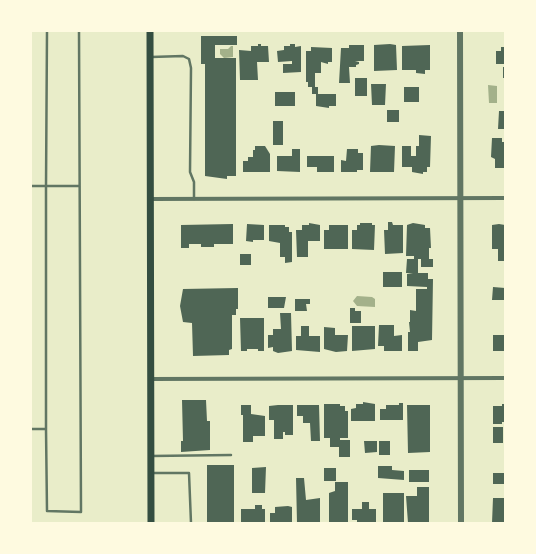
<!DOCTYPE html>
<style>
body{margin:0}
#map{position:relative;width:536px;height:554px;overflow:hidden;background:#e9edc9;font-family:Helvetica,sans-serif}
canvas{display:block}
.frame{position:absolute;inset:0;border:32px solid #fefae0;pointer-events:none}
</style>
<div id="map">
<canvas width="536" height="554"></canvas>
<div class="frame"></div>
</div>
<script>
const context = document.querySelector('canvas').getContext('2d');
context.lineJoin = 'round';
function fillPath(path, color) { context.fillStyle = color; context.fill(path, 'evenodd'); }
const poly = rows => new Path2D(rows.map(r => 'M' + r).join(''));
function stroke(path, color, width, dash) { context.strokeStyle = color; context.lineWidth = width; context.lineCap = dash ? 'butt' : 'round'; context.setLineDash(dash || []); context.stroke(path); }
const water = poly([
 [231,46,233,46,233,57,224,58,220,54,220,49,228,49],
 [488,85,497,86,497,103,489,103],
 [357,296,372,297,375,299,375,307,357,306,353,301]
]);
const building = poly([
 [201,36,237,36,237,45,215,45,215,58,236,58,236,176,227,176,227,179,205,176,205,64,201,64],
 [258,44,261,44,261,46,268,46,269,62,257,62,258,80,240,80,239,50,251,51,251,46,258,46],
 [290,44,295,44,295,47,301,46,301,72,283,73,283,64,292,64,292,61,278,62,277,51,284,50,284,46,290,46],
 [390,44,396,45,397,70,374,71,374,45],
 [349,45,364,45,364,61,355,61,359,62,359,64,356,65,356,67,349,67,350,83,339,83,341,48,349,48],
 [430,45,430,70,425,70,425,74,416,73,416,70,402,70,402,46],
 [311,47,332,48,332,62,328,62,328,64,321,62,321,73,315,73,315,87,318,87,318,94,336,94,336,106,329,106,329,108,316,106,316,94,312,94,312,87,308,87,308,82,306,82,306,51,311,51],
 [501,47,505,47,505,64,496,64,496,51,501,51],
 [503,67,505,67,505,78,503,78],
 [355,78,367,78,367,96,355,96],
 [371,84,386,84,385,105,372,105],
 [404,87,419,87,419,102,404,102],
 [275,92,295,92,295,106,275,106],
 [387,110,399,110,399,122,387,122],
 [499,111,505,111,505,129,498,129],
 [273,121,283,121,283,145,273,145],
 [419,135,431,136,430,167,427,167,427,172,423,172,423,174,412,172,412,167,402,167,402,146,411,146,411,156,416,156,416,146,419,146],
 [492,138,502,138,502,142,505,142,505,168,495,168,495,159,491,157],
 [379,145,395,146,394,172,370,172,371,146],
 [255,146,265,146,270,154,270,172,243,172,243,161,248,161,248,157,253,157,253,150,255,150],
 [292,149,300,149,300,172,277,171,277,156,292,156],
 [347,149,358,149,358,153,363,153,363,170,357,170,357,172,341,172,341,160,346,161],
 [307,156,334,156,334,172,317,172,317,167,307,167],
 [388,222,392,222,393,225,403,225,403,253,385,254,384,230,388,230],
 [309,223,320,225,320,241,308,241,308,257,297,257,296,230,302,230,302,225,309,225],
 [360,223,372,223,372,225,375,225,374,250,352,249,352,230,357,230,357,225,360,225],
 [413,223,425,225,425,228,430,228,431,248,429,248,429,259,433,259,433,267,421,267,421,259,418,259,418,273,428,273,428,279,433,279,432,340,418,342,418,351,408,351,408,332,410,332,409,322,410,322,410,310,416,311,416,289,427,289,427,287,407,286,407,274,413,273,406,273,407,259,414,259,414,256,406,256,407,225],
 [233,224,233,244,214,244,214,247,201,247,201,244,189,244,189,248,181,248,181,225],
 [247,224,264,225,264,240,253,240,253,242,246,241],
 [499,224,505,225,505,261,498,261,498,249,492,249,492,225],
 [269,225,285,225,285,227,289,227,289,232,292,232,292,262,285,263,285,257,280,257,280,243,269,241],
 [329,225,348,225,348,249,324,249,324,230,329,230],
 [240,254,251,254,251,265,240,265],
 [383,272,402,272,402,287,383,287],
 [493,287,505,288,505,300,492,300],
 [238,288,238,309,236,309,236,315,232,315,232,349,229,350,229,355,193,356,192,323,183,322,180,306,183,289],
 [268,297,286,297,284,308,268,308],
 [295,299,310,299,310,304,306,304,307,311,295,311],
 [350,308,355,308,355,311,361,311,361,323,350,323],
 [280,313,291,313,292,351,278,353,273,351,273,347,268,348,268,335,273,335,273,329,281,329],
 [240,318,264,318,264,351,258,351,258,349,247,349,247,351,241,351],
 [379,325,394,325,394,336,402,335,402,351,384,351,384,346,378,346],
 [301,326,309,326,309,336,320,336,320,352,296,350,296,336,301,336],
 [352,326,375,326,375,349,352,351],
 [324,327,335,328,335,335,348,335,347,351,336,352,324,349],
 [493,335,505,335,505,351,493,351],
 [182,400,206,400,207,421,210,421,210,450,181,452,181,441,183,441],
 [363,402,375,404,375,421,351,421,351,409,356,408,356,404,363,404],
 [399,403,403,403,403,420,380,420,380,409,386,409,386,405,399,405],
 [324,404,340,404,340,406,345,406,345,411,348,411,348,438,340,438,340,440,350,440,350,457,339,457,339,447,330,447,330,438,324,438],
 [502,404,505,404,505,422,502,422,502,424,493,424,493,406,502,406],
 [241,405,251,405,251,414,265,416,265,436,253,436,253,442,243,442,243,415,241,415],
 [278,405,293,405,293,435,285,435,285,432,283,432,283,439,274,439,274,420,269,420,269,406],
 [297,405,319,405,320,441,311,441,310,423,303,423,303,416,297,416],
 [407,405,430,405,430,452,408,453],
 [493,427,503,427,503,443,493,443],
 [364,441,377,441,377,452,365,453],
 [379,441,390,441,390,455,379,455],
 [207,465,234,465,234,523,207,523],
 [378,466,392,466,392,470,404,471,404,480,378,478],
 [266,467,265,493,252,493,252,468],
 [324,468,336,468,336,481,324,481],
 [409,470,429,470,429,482,409,482],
 [493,473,505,473,505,484,493,484],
 [296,478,304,478,306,500,320,498,320,523,297,523],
 [335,482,348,482,348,523,329,523,329,493,335,491],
 [417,487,429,487,429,523,408,523,406,496,417,496],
 [383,493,404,493,404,523,383,523],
 [493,498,505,498,505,523,492,523],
 [362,502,369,502,369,509,376,509,376,523,357,523,357,520,352,520,352,509,362,509],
 [255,505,262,505,262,509,265,509,265,523,241,523,241,509,255,509],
 [288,506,292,507,292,523,270,523,270,513,275,513,275,507]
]);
const service = poly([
 [151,57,183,56,189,59,191,68,190,172,194,182,194,199],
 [31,186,46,186,47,31],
 [31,429,46,429,47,511,81,512,79,31],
 [46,429,46,186,79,186],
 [151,456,231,455],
 [151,473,189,473,191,523]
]);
const minor = poly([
 [150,199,505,198],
 [150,379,505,378]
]);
const tertiary = poly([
 [460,31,461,523]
]);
const secondary = poly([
 [150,31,151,523]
]);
fillPath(water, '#a3b18a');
fillPath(building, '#4f6655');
stroke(service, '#617663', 2.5);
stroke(minor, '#617663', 4);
stroke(tertiary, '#617663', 6);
stroke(secondary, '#344e41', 7);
</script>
